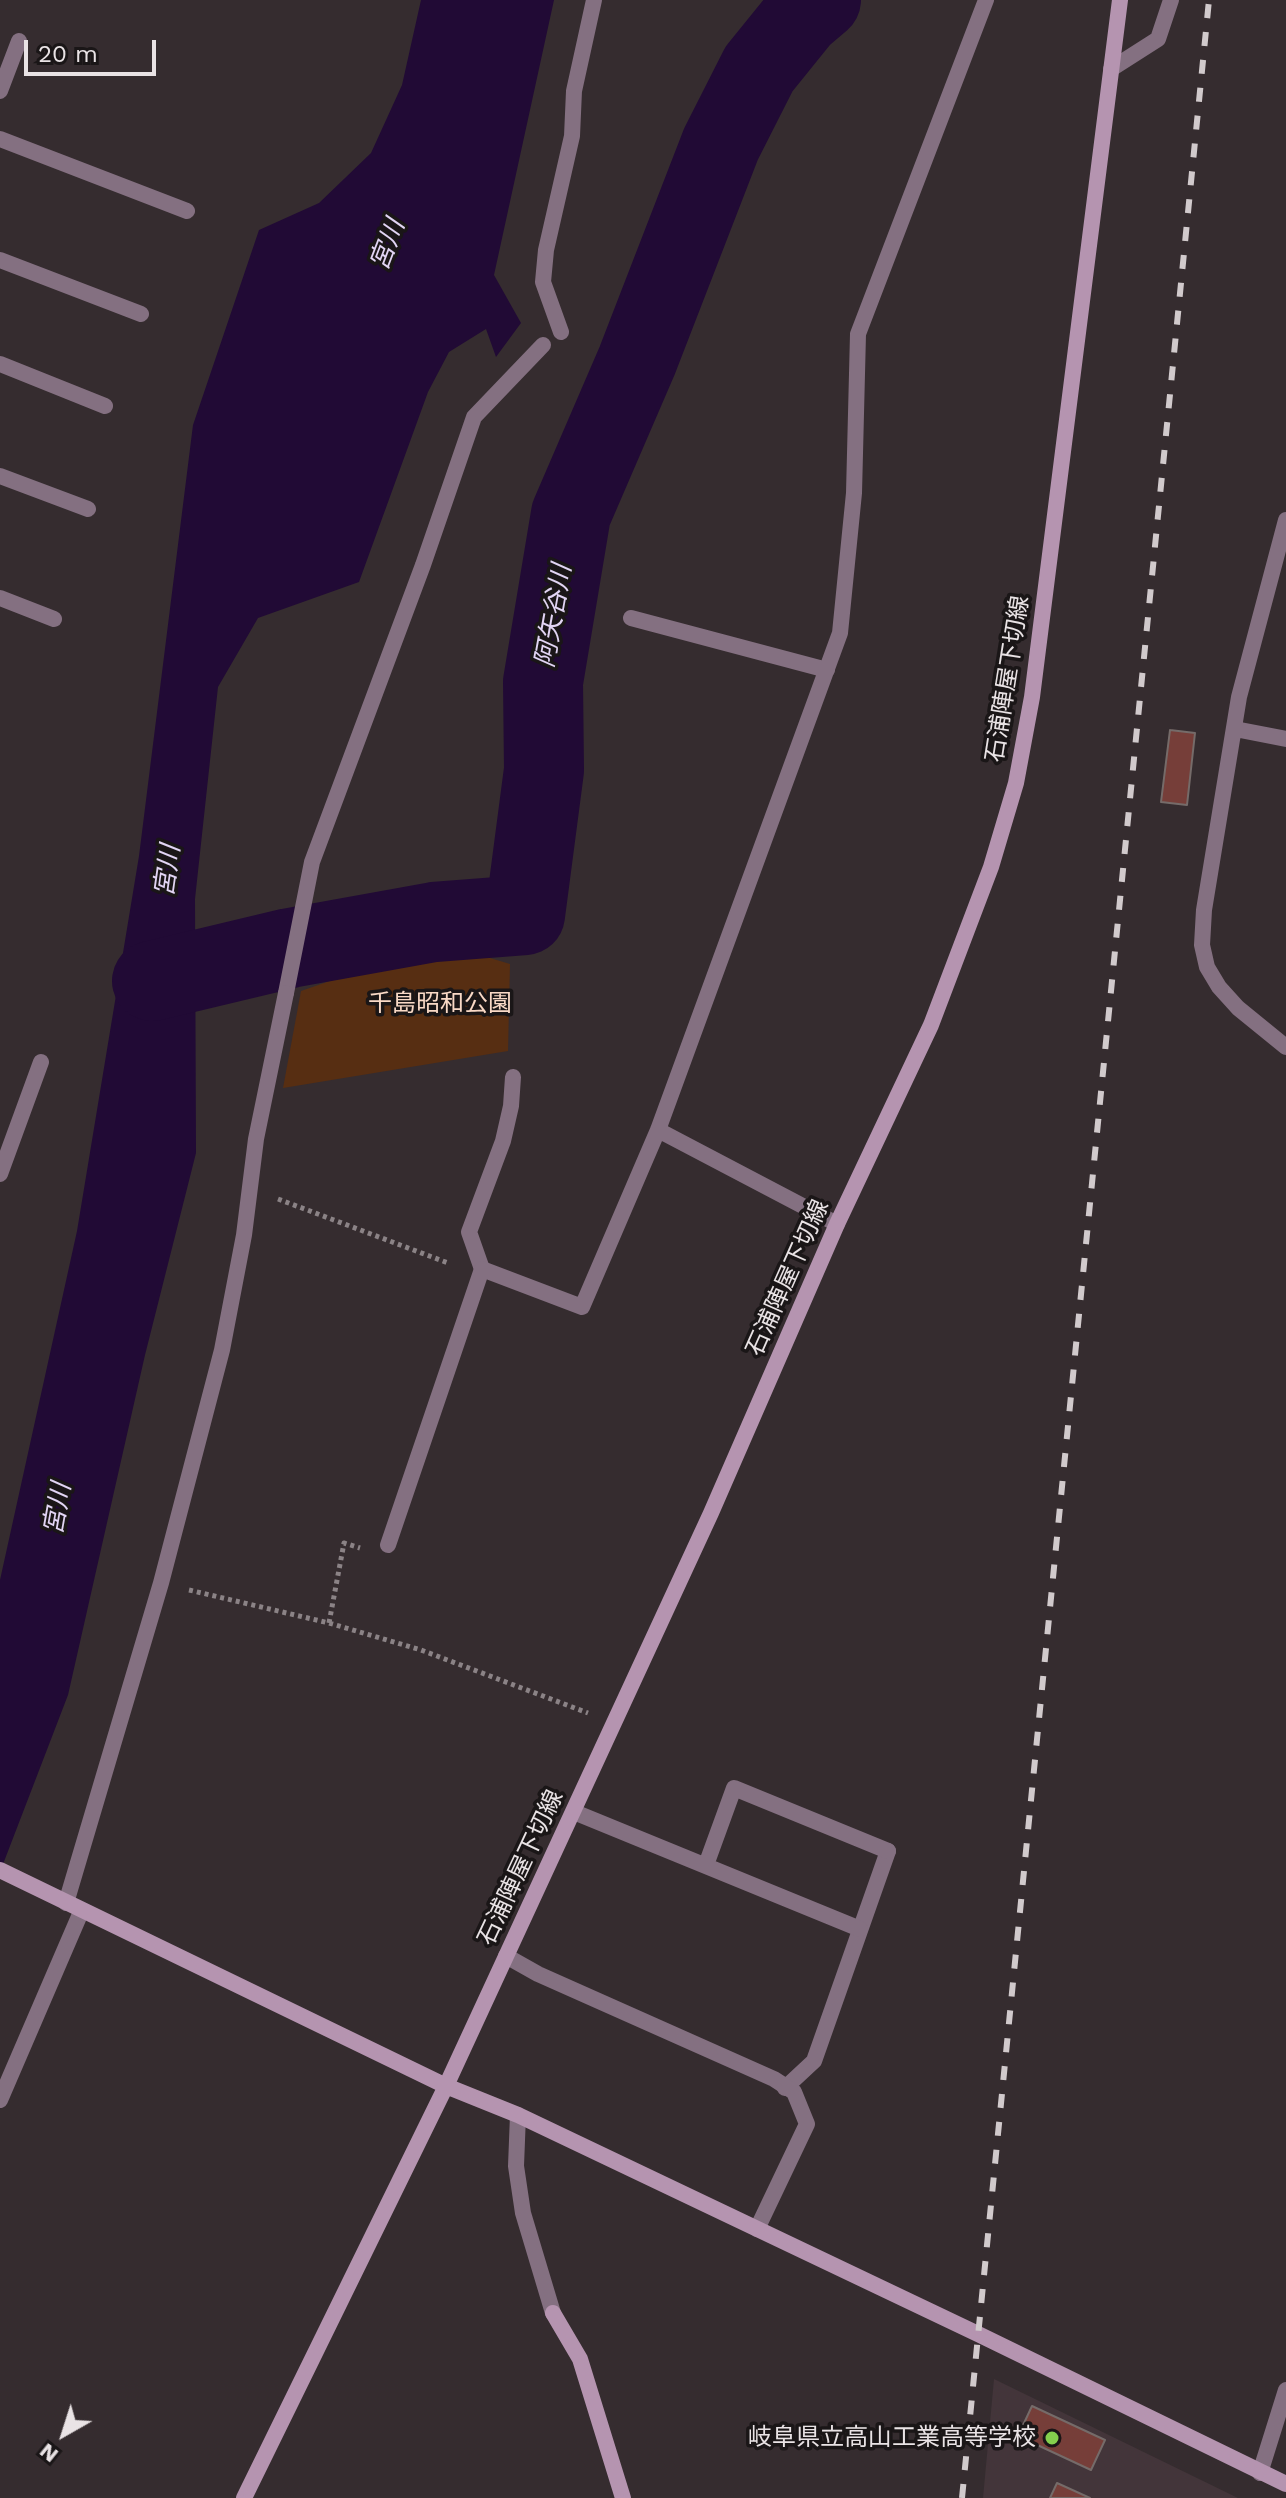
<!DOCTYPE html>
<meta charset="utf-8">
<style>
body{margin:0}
#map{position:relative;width:1286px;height:2498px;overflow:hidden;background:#352c2f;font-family:"Work Sans",sans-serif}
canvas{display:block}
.north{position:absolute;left:24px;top:2394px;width:80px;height:80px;-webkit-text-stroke:6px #1a1617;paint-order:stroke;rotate:219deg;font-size:22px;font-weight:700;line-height:32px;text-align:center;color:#e9e3e5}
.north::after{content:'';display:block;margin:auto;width:28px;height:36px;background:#e9e3e5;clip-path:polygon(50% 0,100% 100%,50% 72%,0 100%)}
.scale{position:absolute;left:24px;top:40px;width:132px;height:36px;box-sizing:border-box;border:4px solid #e9e3e5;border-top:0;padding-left:10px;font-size:24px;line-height:28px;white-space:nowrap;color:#e9e3e5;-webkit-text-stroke:6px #1a1617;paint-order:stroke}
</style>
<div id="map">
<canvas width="1286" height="2498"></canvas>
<div class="north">N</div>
<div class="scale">20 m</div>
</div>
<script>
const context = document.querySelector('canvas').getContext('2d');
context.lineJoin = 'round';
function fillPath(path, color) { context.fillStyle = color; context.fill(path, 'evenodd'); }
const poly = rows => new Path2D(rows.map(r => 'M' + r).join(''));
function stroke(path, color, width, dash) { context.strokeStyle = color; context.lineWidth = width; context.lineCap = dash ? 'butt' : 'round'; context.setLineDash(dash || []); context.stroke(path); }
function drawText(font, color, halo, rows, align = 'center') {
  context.font = font + ' "Work Sans","Noto Sans JP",sans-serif'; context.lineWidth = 7; context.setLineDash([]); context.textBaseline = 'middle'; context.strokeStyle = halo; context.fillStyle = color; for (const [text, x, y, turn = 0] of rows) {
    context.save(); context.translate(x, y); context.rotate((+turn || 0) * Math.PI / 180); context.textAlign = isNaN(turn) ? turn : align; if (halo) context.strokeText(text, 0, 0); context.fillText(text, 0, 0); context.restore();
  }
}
const built = poly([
 [994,2379,1238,2498,983,2498]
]);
const green = poly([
 [440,943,510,964,508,1051,283,1088,301,991]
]);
const water = poly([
 [421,0,554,0,494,275,521,323,496,357,486,329,449,352,428,392,359,582,258,618,218,687,195,899,196,1153,145,1355,68,1695,0,1872,0,1580,77,1231,139,856,193,425,259,230,319,203,371,153,402,85]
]);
const river = poly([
 [152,981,290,948,434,922,525,915,544,770,543,682,571,514,637,361,721,144,759,69,801,17,821,0]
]);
const building = poly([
 [1170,730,1195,733,1187,805,1161,802,1170,730],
 [1032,2406,1105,2440,1091,2470,1018,2436,1032,2406],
 [1057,2483,1090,2498,1050,2498,1057,2483]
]);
const path = poly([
 [278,1199,448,1263],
 [189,1590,329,1623,421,1650,588,1713],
 [329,1623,344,1543,360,1548]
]);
const lane = poly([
 [286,993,312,862,423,565,474,417,543,345],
 [0,1174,41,1062],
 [482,1269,469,1232,503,1141,511,1106,513,1077],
 [785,2088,814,2061,888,1851],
 [0,2100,81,1912]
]);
const street = poly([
 [1111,69,1158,39,1171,0],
 [0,91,19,41],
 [0,139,187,211],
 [0,260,141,314],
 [561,332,543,282,546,250,572,136,574,91,594,0],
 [0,364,105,406],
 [0,476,88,509],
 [1286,520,1239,697,1204,910,1202,945,1207,967,1219,987,1238,1008,1286,1047],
 [0,598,54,619],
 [631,618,827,670],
 [1235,729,1286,739],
 [658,1130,837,1224],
 [388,1545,482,1269,582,1307,658,1130,840,633,854,493,858,334,986,0],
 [574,1812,860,1929],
 [706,1865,734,1788,888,1851],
 [66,1903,161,1583,222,1350,244,1235,256,1139,286,993],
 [506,1956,538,1974,774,2079,794,2092,807,2124,757,2229],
 [518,2115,516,2166,523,2213,553,2313],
 [1260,2473,1286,2390]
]);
const secondary = poly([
 [0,1870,446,2086,518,2115,978,2334,1286,2484],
 [553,2313,580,2359,623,2498],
 [244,2498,446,2086,711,1513,837,1224,931,1025,991,867,1016,783,1032,697,1120,0]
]);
const rail = poly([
 [962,2498,1209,0]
]);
const markers = [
 [1052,2438,8,"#84cf4d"]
];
const streetNames = [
 ["石浦陣屋下切線",1008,679,-81],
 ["石浦陣屋下切線",788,1278,-66],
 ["石浦陣屋下切線",521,1868,-65]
];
const parkNames = [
 ["千島昭和公園",440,1004]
];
const poiNames = [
 ["岐阜県立高山工業高等学校",1036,2438]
];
const waterNames = [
 ["宮川",388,245,-69],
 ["阿矢谷川",554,616,-80],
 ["宮川",168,871,-82],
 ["宮川",58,1509,-80]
];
fillPath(built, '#43353a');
fillPath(green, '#572e12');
fillPath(water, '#210a35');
stroke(river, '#210a35', 80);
fillPath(building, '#763e39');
stroke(building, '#756b69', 2);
stroke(path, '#8b8386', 5, [4, 4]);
stroke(lane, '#847081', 16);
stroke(street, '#847081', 16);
stroke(secondary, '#b594b0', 16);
stroke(rail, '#d1cacc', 6, [14, 14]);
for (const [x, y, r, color] of markers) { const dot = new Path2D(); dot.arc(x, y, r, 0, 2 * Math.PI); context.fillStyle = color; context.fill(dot); stroke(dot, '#1a1617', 3); }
drawText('24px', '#e9e3e5', '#1a1617', streetNames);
drawText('24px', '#f9d9c6', '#1a1617', parkNames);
drawText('24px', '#e9e3e5', '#1a1617', poiNames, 'right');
drawText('italic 26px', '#e2d5f4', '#1a1617', waterNames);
</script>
